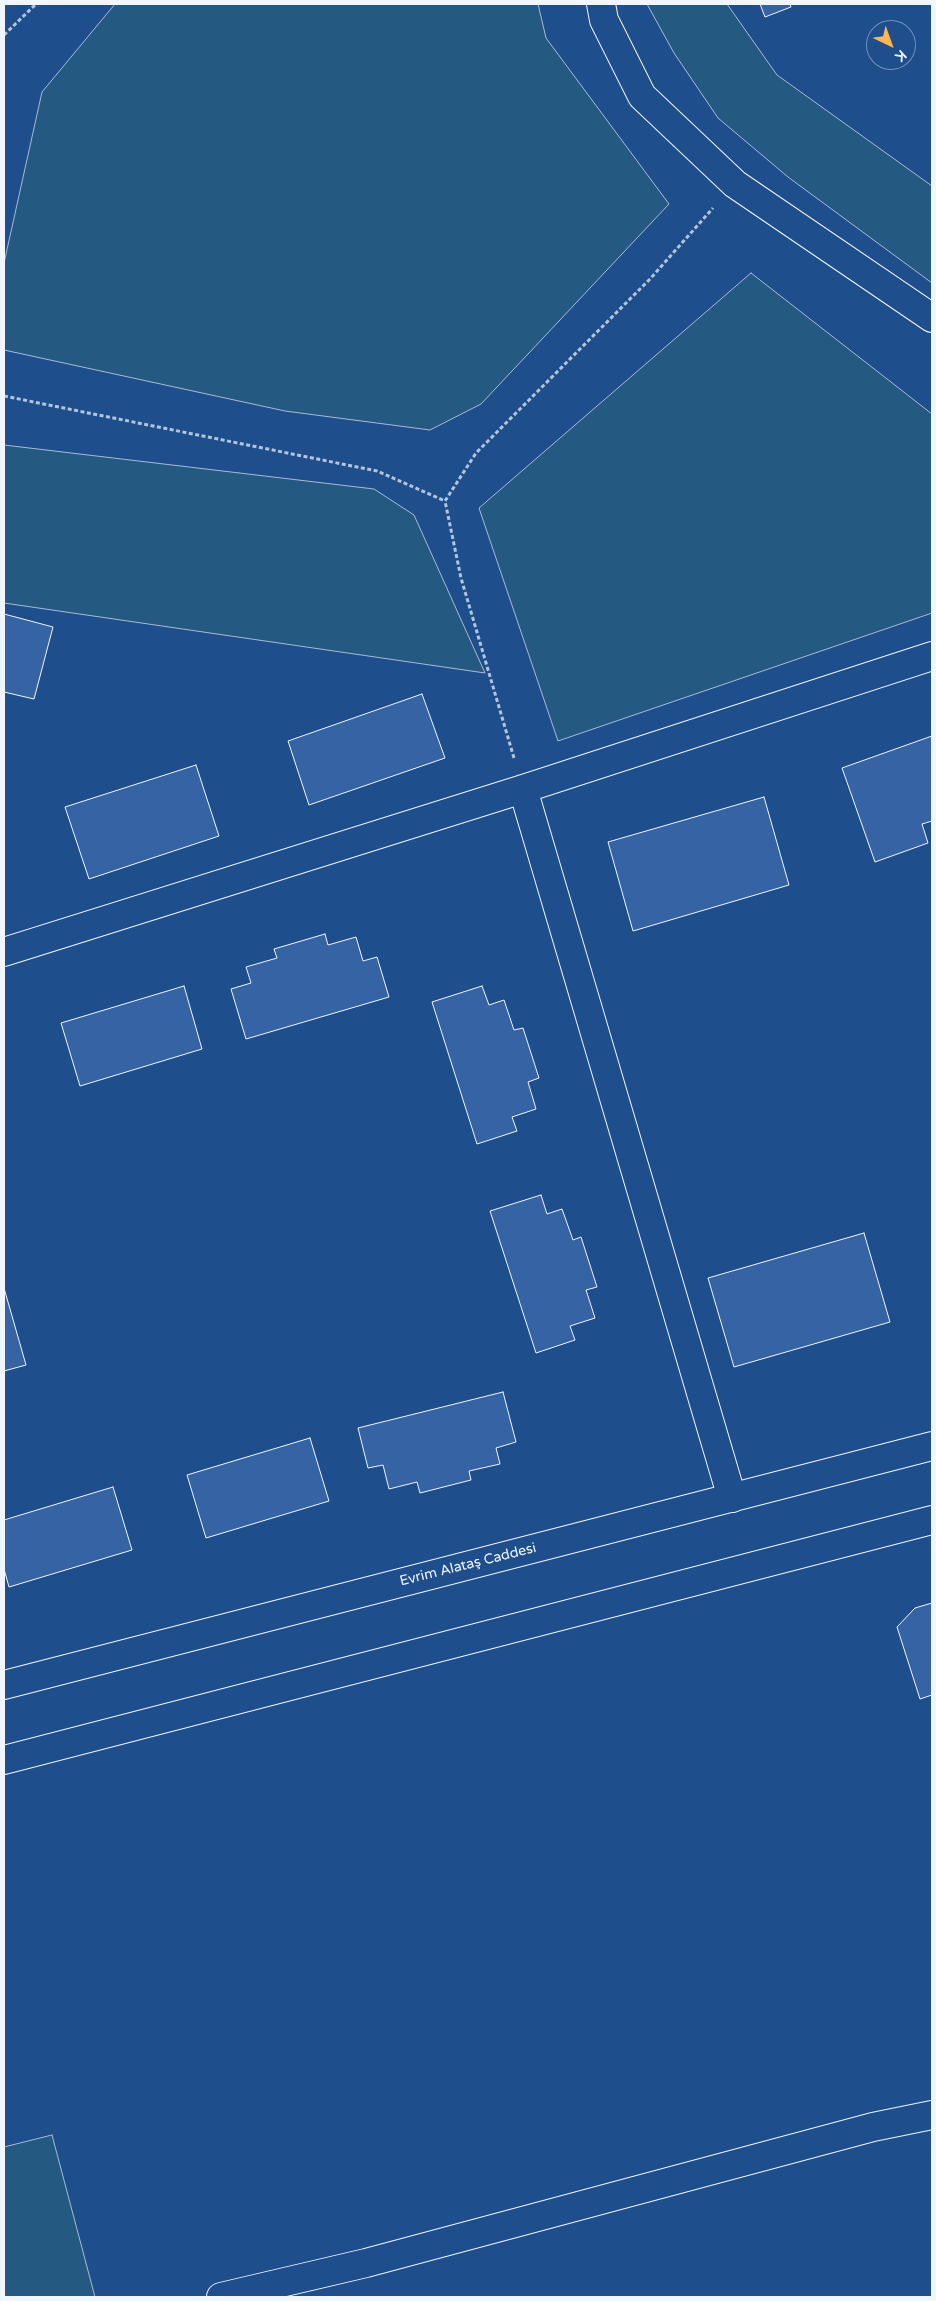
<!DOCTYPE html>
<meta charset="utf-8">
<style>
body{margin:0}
#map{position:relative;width:936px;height:2301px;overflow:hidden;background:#1f4e8c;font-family:"Varela Round",sans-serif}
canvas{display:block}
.frame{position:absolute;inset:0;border:5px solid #f2f6ff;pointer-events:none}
.north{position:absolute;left:866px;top:20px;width:50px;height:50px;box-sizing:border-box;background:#1f4e8c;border:1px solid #7391ba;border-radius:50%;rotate:138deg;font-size:14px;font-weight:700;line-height:20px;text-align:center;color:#f2f6ff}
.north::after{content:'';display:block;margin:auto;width:18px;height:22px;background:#ffb74d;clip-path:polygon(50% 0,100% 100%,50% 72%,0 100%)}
</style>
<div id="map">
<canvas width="936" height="2301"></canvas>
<div class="frame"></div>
<div class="north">K</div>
</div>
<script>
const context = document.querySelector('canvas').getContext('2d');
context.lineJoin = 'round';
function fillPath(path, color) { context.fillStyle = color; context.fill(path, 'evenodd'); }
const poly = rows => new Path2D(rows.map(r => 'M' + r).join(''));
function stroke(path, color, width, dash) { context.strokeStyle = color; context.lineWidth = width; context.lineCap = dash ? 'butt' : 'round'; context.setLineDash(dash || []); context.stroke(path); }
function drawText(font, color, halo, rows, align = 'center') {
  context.font = font + ' "Varela Round",sans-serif'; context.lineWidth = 4; context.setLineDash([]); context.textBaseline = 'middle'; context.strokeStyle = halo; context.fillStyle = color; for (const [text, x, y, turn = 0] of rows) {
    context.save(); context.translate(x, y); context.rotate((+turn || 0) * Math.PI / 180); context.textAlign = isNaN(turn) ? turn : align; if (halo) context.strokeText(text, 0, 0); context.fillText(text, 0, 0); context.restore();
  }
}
const green = poly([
 [115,4,538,4,546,38,669,204,481,404,430,430,285,411,4,350,4,263,42,92,115,4],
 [647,4,727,4,777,75,932,186,932,283,788,177,718,118,674,53,647,4],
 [751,273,932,414,932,613,558,741,479,508,751,273],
 [4,445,374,489,414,515,485,673,4,603,4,445],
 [52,2135,95,2297,4,2297,4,2147,52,2135]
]);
const building = poly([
 [760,4,790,4,791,7,765,17,760,4],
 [4,614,53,627,34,699,4,692,4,614],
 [422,694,445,758,309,805,288,741,422,694],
 [932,736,932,821,922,824,928,843,875,862,842,768,932,736],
 [196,765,219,836,89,879,65,807,196,765],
 [764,797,789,885,633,931,608,842,764,797],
 [325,934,328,945,356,937,363,961,377,957,389,997,246,1039,231,989,251,983,246,967,277,958,274,949,325,934],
 [184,986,202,1049,80,1086,61,1023,184,986],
 [482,986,489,1005,504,1000,514,1030,523,1028,539,1078,528,1082,536,1109,512,1117,517,1131,477,1144,432,1002,482,986],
 [541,1195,547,1214,562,1209,573,1240,581,1237,597,1287,586,1290,595,1318,570,1326,575,1340,536,1353,490,1211,541,1195],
 [864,1233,890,1322,734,1367,708,1278,864,1233],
 [4,1288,26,1365,4,1371,4,1288],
 [503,1392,516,1442,496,1448,500,1464,469,1471,471,1480,420,1493,417,1482,389,1489,383,1465,368,1468,358,1428,503,1392],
 [310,1438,329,1501,206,1538,187,1475,310,1438],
 [113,1487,132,1550,9,1587,4,1569,4,1520,113,1487],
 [932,1603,932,1695,920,1699,897,1627,915,1608,932,1603]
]);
const path = poly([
 [4,35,36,4],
 [4,396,377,471,445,501],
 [514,758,461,578,445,501,476,453,650,279,713,208]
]);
const street = poly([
 [601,4,604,20,642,96,735,184,932,318],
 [523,789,732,1498],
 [4,952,523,789,932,656],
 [221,2297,366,2263,873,2127,932,2115]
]);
const secondary = poly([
 [4,1685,932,1446],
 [4,1760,932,1520]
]);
const streetNames = [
 ["Evrim Alataş Caddesi",468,1565,-14]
];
fillPath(green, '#245a82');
stroke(green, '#a8bbd7', 1);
fillPath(building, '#3563a3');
stroke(building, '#f2f6ff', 1);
stroke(street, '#f2f6ff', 30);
stroke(secondary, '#f2f6ff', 30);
stroke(path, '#b3c4dc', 3, [4, 2.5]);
stroke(street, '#1f4e8c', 28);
stroke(secondary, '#1f4e8c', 28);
drawText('14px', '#f2f6ff', '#1f4e8c', streetNames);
</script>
